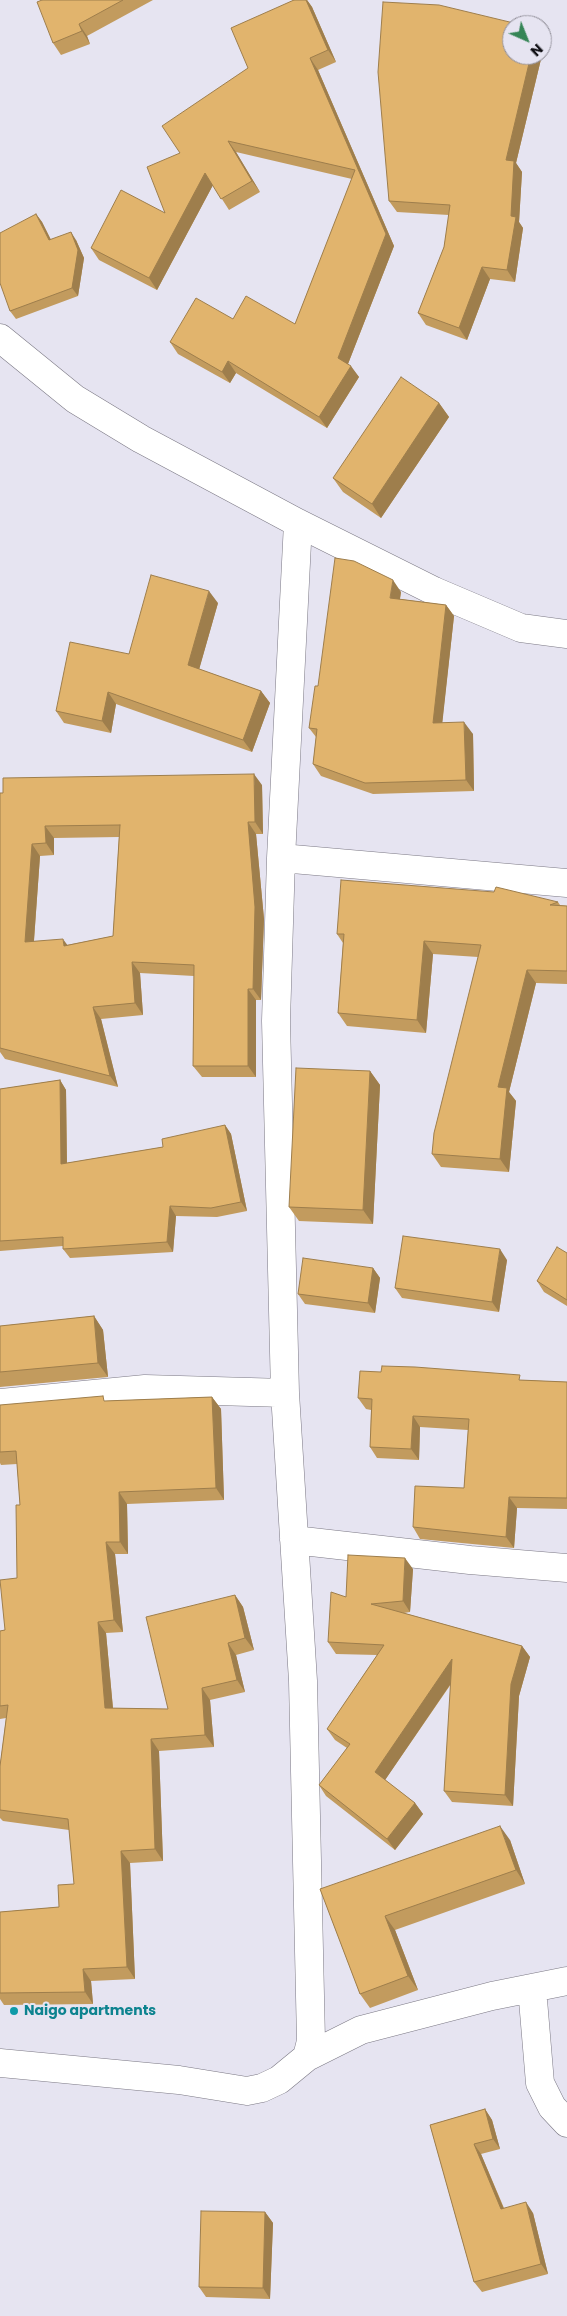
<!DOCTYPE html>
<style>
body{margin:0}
#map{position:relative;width:567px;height:2316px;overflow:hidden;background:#e6e4f1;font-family:Poppins,sans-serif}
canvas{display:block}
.north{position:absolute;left:502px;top:15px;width:50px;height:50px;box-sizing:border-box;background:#e6e4f1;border:1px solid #908e98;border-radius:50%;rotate:136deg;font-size:14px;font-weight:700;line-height:20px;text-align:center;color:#0f0e13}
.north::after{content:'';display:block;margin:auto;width:18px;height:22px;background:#358556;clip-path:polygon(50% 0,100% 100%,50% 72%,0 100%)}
</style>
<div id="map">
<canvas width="567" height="2316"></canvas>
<div class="north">N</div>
</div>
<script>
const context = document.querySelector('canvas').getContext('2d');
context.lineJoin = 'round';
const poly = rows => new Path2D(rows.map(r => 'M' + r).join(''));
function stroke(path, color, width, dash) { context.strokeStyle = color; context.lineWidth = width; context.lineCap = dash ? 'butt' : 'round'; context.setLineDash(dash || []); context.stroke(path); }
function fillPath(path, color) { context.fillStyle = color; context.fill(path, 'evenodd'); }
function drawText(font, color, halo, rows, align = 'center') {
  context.font = font + ' Poppins,sans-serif'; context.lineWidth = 4; context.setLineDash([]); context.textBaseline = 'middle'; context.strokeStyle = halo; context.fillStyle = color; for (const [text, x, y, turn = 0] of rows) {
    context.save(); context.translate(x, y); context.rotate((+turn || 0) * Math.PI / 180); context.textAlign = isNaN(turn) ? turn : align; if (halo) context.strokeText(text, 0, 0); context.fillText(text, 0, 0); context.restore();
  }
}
const street = poly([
 [0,338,75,399,141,439,298,523,434,591,521,628,567,634],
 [298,523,281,858,276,1021,285,1393,303,1681,311,2041,307,2057],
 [281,858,567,883],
 [0,1403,145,1389,285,1393],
 [294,1540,470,1560,567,1568],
 [532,1988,540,2083,552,2107,567,2123],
 [0,2063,179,2080,247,2091,262,2088,279,2080,307,2057,361,2030,492,1996,567,1981]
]);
const wall = poly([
 [42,0,153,0,87,36,90,44,61,55,53,43],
 [294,0,307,0,312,7,336,62,318,70,394,246,348,364,359,377,327,428,236,373,230,383,178,354,170,342,233,319,295,324,352,179,236,152,260,192,229,210,213,185,157,290,99,260,91,248,165,213,180,153,248,68],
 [512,55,542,55,516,163,522,172,519,222,523,228,515,282,490,279,467,340,426,325,418,313,444,247,449,215,397,212,389,201],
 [36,214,42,222,51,240,76,240,84,258,78,296,16,319,10,311],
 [439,403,449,417,381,518,343,492,333,478],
 [401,592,400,599,446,605,454,616,442,723,473,734,474,791,373,794,321,776,313,764,316,737,309,728,318,686],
 [218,603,199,669,261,691,270,703,252,752,116,704,111,733,64,723,56,711,129,654],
 [262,785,263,834,256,834,264,919,261,1000,256,1000,256,1077,202,1077,193,1066,194,976,140,973,143,1015,101,1019,118,1087,5,1059,0,1052,0,793],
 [119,837,113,936,67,945,34,941,40,856,54,855,54,838],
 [558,902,560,905,567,906,567,984,536,983,509,1092,516,1101,509,1172,441,1167,432,1154,478,957,433,954,426,1033,347,1026,338,1013,343,943,337,934],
 [370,1071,380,1085,373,1224,299,1221,289,1207],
 [60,1080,66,1090,67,1163,163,1147,225,1125,231,1134,247,1211,217,1217,176,1216,173,1252,70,1258,63,1249,63,1246,0,1251,0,1089],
 [567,1253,567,1306,544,1292,537,1281],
 [507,1260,499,1312,402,1298,395,1288],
 [373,1268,380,1278,375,1313,305,1304,298,1294],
 [94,1316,103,1330,108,1377,0,1387,0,1326],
 [523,1380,567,1382,567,1509,517,1508,514,1548,420,1539,413,1527,464,1488,468,1430,420,1427,419,1460,377,1458,370,1447,371,1410,366,1409,358,1398],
 [212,1397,221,1409,224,1500,127,1504,128,1554,115,1554,123,1632,106,1633,113,1708,168,1709,235,1595,243,1607,254,1650,236,1655,245,1692,210,1700,214,1747,159,1751,163,1861,130,1863,135,1979,91,1981,93,2004,4,2005,0,1999,0,1912,59,1907,74,1884,69,1830,3,1821,0,1818,0,1766,6,1718,0,1719,0,1631,5,1630,17,1578,20,1505,17,1464,1,1465,0,1463,0,1405],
 [413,1569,410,1612,404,1613,522,1646,530,1657,519,1696,513,1806,452,1802,444,1791,451,1684,385,1780,415,1803,423,1814,395,1850,326,1796,319,1785,347,1748,335,1740,327,1729,377,1655,336,1654,328,1642,346,1597],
 [510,1840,525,1884,395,1930,418,1990,370,2008,360,1994,320,1889],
 [485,2109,492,2120,500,2149,481,2154,504,2208,533,2213,548,2274,482,2292,474,2282,430,2125],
 [265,2212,273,2223,270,2299,206,2297,199,2287]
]);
const shadedWall = poly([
 [306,0,307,0,312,7,336,62,328,50],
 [79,24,87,36,90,44,82,31],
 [542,35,545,40,542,54],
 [531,55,542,55,516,163,522,172,519,222,523,228,515,282,507,270,511,216,506,160],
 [310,58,318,70,394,246,346,369,338,358,386,234],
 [228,141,236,152,260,192,252,181],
 [205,173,213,185,157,290,149,278],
 [36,214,42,222,55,248,49,240],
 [71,232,76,240,84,258,78,296,72,288],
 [482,267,490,279,467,340,459,328],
 [228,361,236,373,230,383,222,372],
 [351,366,359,377,327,428,319,417],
 [439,403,449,417,381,518,372,504],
 [393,580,401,592,398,610,390,598],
 [209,591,218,603,197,677,188,665],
 [446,605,454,616,441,735,433,723],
 [261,691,270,703,252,752,243,740],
 [108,692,116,704,111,733,102,721],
 [464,722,473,734,474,791,466,780],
 [254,774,262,785,263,834,255,822],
 [248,822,256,834,264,919,261,1000,253,989],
 [45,826,54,838,54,855,46,843],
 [32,844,40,856,33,953,25,942],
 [63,939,71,950,64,946],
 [424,941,433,954,426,1033,417,1020],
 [132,962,140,973,143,1015,135,1003],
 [527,970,536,983,509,1092,516,1101,509,1172,500,1159,498,1087],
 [248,989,256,1000,256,1077,248,1066],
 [93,1007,101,1019,118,1087,110,1076],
 [370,1071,380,1085,373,1224,363,1210],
 [60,1080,66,1090,67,1173,61,1164],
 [225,1125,231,1134,247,1211,241,1202],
 [170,1206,176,1216,173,1252,167,1242],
 [500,1249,507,1260,499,1312,492,1302],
 [373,1268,380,1278,375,1313,368,1303],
 [94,1316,103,1330,108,1377,98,1363],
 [212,1397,221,1409,224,1500,216,1488],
 [413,1416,420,1427,419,1460,411,1449],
 [119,1492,127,1504,128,1554,120,1542],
 [509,1497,517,1508,514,1548,506,1537],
 [106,1542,115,1554,123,1632,114,1620],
 [405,1558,413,1569,410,1612,403,1601],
 [235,1595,243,1607,254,1650,245,1638],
 [98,1622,106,1633,114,1720,105,1708],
 [228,1643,236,1655,245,1692,237,1680],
 [522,1646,530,1657,519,1696,513,1806,505,1795,511,1684],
 [452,1659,460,1670,383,1783,375,1772],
 [202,1688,210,1700,214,1747,205,1735],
 [151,1739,159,1751,163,1861,155,1849],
 [415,1803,423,1814,395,1850,387,1839],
 [500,1826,510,1840,525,1884,516,1870],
 [121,1851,130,1863,135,1979,127,1967],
 [385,1916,395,1930,418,1990,408,1976],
 [83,1969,91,1981,93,2004,85,1992],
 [485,2109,492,2120,500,2149,493,2139],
 [474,2144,481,2154,508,2219,501,2209],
 [526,2202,533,2213,548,2274,541,2264],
 [265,2212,273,2223,270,2299,263,2288]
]);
const building = poly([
 [42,0,123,0,79,24,82,31,53,43,37,2,42,0],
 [294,0,306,0,328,50,310,58,386,234,338,358,351,366,319,417,228,361,222,372,170,342,196,298,233,319,246,296,295,324,355,170,228,141,252,181,221,199,205,173,149,278,91,248,121,190,165,213,147,167,180,153,162,126,248,68,231,28,294,0],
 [383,2,439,5,522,25,512,25,512,55,531,55,506,160,514,161,511,216,516,217,507,270,482,267,459,328,418,313,444,247,450,205,389,201,378,72,383,2],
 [36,214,49,240,71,232,78,250,72,288,10,311,0,283,0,233,36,214],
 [401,377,439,403,372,504,333,478,401,377],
 [335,558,354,561,393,580,390,598,446,605,433,723,464,722,466,780,365,783,313,764,317,729,309,728,315,686,318,686,335,558],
 [151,575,209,591,188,665,261,691,243,740,108,692,102,721,56,711,70,642,129,654,151,575],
 [254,774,255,822,248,822,255,907,253,989,248,989,248,1066,193,1066,194,965,132,962,135,1003,93,1007,110,1076,0,1048,0,793,3,793,3,778,254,774],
 [120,825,113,936,64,946,63,939,25,942,32,844,46,843,45,826,120,825],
 [341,880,494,892,496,887,558,902,550,905,567,906,567,971,527,970,498,1087,507,1088,500,1159,432,1154,434,1133,481,945,424,941,417,1020,338,1013,344,934,337,934,341,880],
 [296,1068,370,1071,363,1210,289,1207,296,1068],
 [60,1080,61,1164,163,1147,162,1139,225,1125,241,1202,211,1208,170,1206,167,1242,63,1249,63,1237,0,1241,0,1089,60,1080],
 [403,1236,500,1249,492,1302,395,1288,403,1236],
 [557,1247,567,1253,567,1300,537,1281,557,1247],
 [303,1258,373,1268,368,1303,298,1294,303,1258],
 [94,1316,98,1363,0,1372,0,1326,94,1316],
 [382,1366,415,1367,520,1375,519,1380,567,1382,567,1498,509,1497,506,1537,413,1527,415,1486,464,1488,469,1419,413,1416,411,1449,370,1447,372,1399,358,1398,360,1371,381,1372,382,1366],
 [103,1396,104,1401,212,1397,216,1488,119,1492,120,1542,106,1542,114,1620,98,1622,105,1708,168,1709,146,1617,235,1595,245,1638,228,1643,237,1680,202,1688,205,1735,151,1739,155,1849,121,1851,127,1967,83,1969,85,1992,0,1993,0,1912,59,1907,58,1885,74,1884,68,1819,0,1810,0,1766,8,1705,0,1706,0,1631,5,1630,0,1580,17,1578,16,1505,20,1505,16,1451,0,1452,0,1405,103,1396],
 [348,1555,405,1558,403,1601,371,1604,522,1646,511,1684,505,1795,444,1791,452,1659,375,1772,415,1803,387,1839,319,1785,350,1744,327,1729,384,1645,328,1642,331,1592,346,1597,348,1555],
 [500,1826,516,1870,385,1916,408,1976,360,1994,320,1889,500,1826],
 [485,2109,493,2139,474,2144,501,2209,526,2202,541,2264,474,2282,430,2125,485,2109],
 [201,2211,265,2212,263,2288,199,2287,201,2211]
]);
const markers = [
 [14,2011,5,"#0f9aa8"]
];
const cultureNames = [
 ["Naigo apartments",24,2011]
];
stroke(street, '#7b7884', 29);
stroke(street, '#fff', 28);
fillPath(wall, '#c29b5e');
fillPath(shadedWall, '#9e7e4c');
fillPath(building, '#e1b46d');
stroke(building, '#9e7e4c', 1);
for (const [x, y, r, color] of markers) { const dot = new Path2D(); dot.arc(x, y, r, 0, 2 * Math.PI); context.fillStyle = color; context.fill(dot); stroke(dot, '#e6e4f1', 2); }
drawText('bold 14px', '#0d838f', '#e6e4f1', cultureNames, 'left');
</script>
